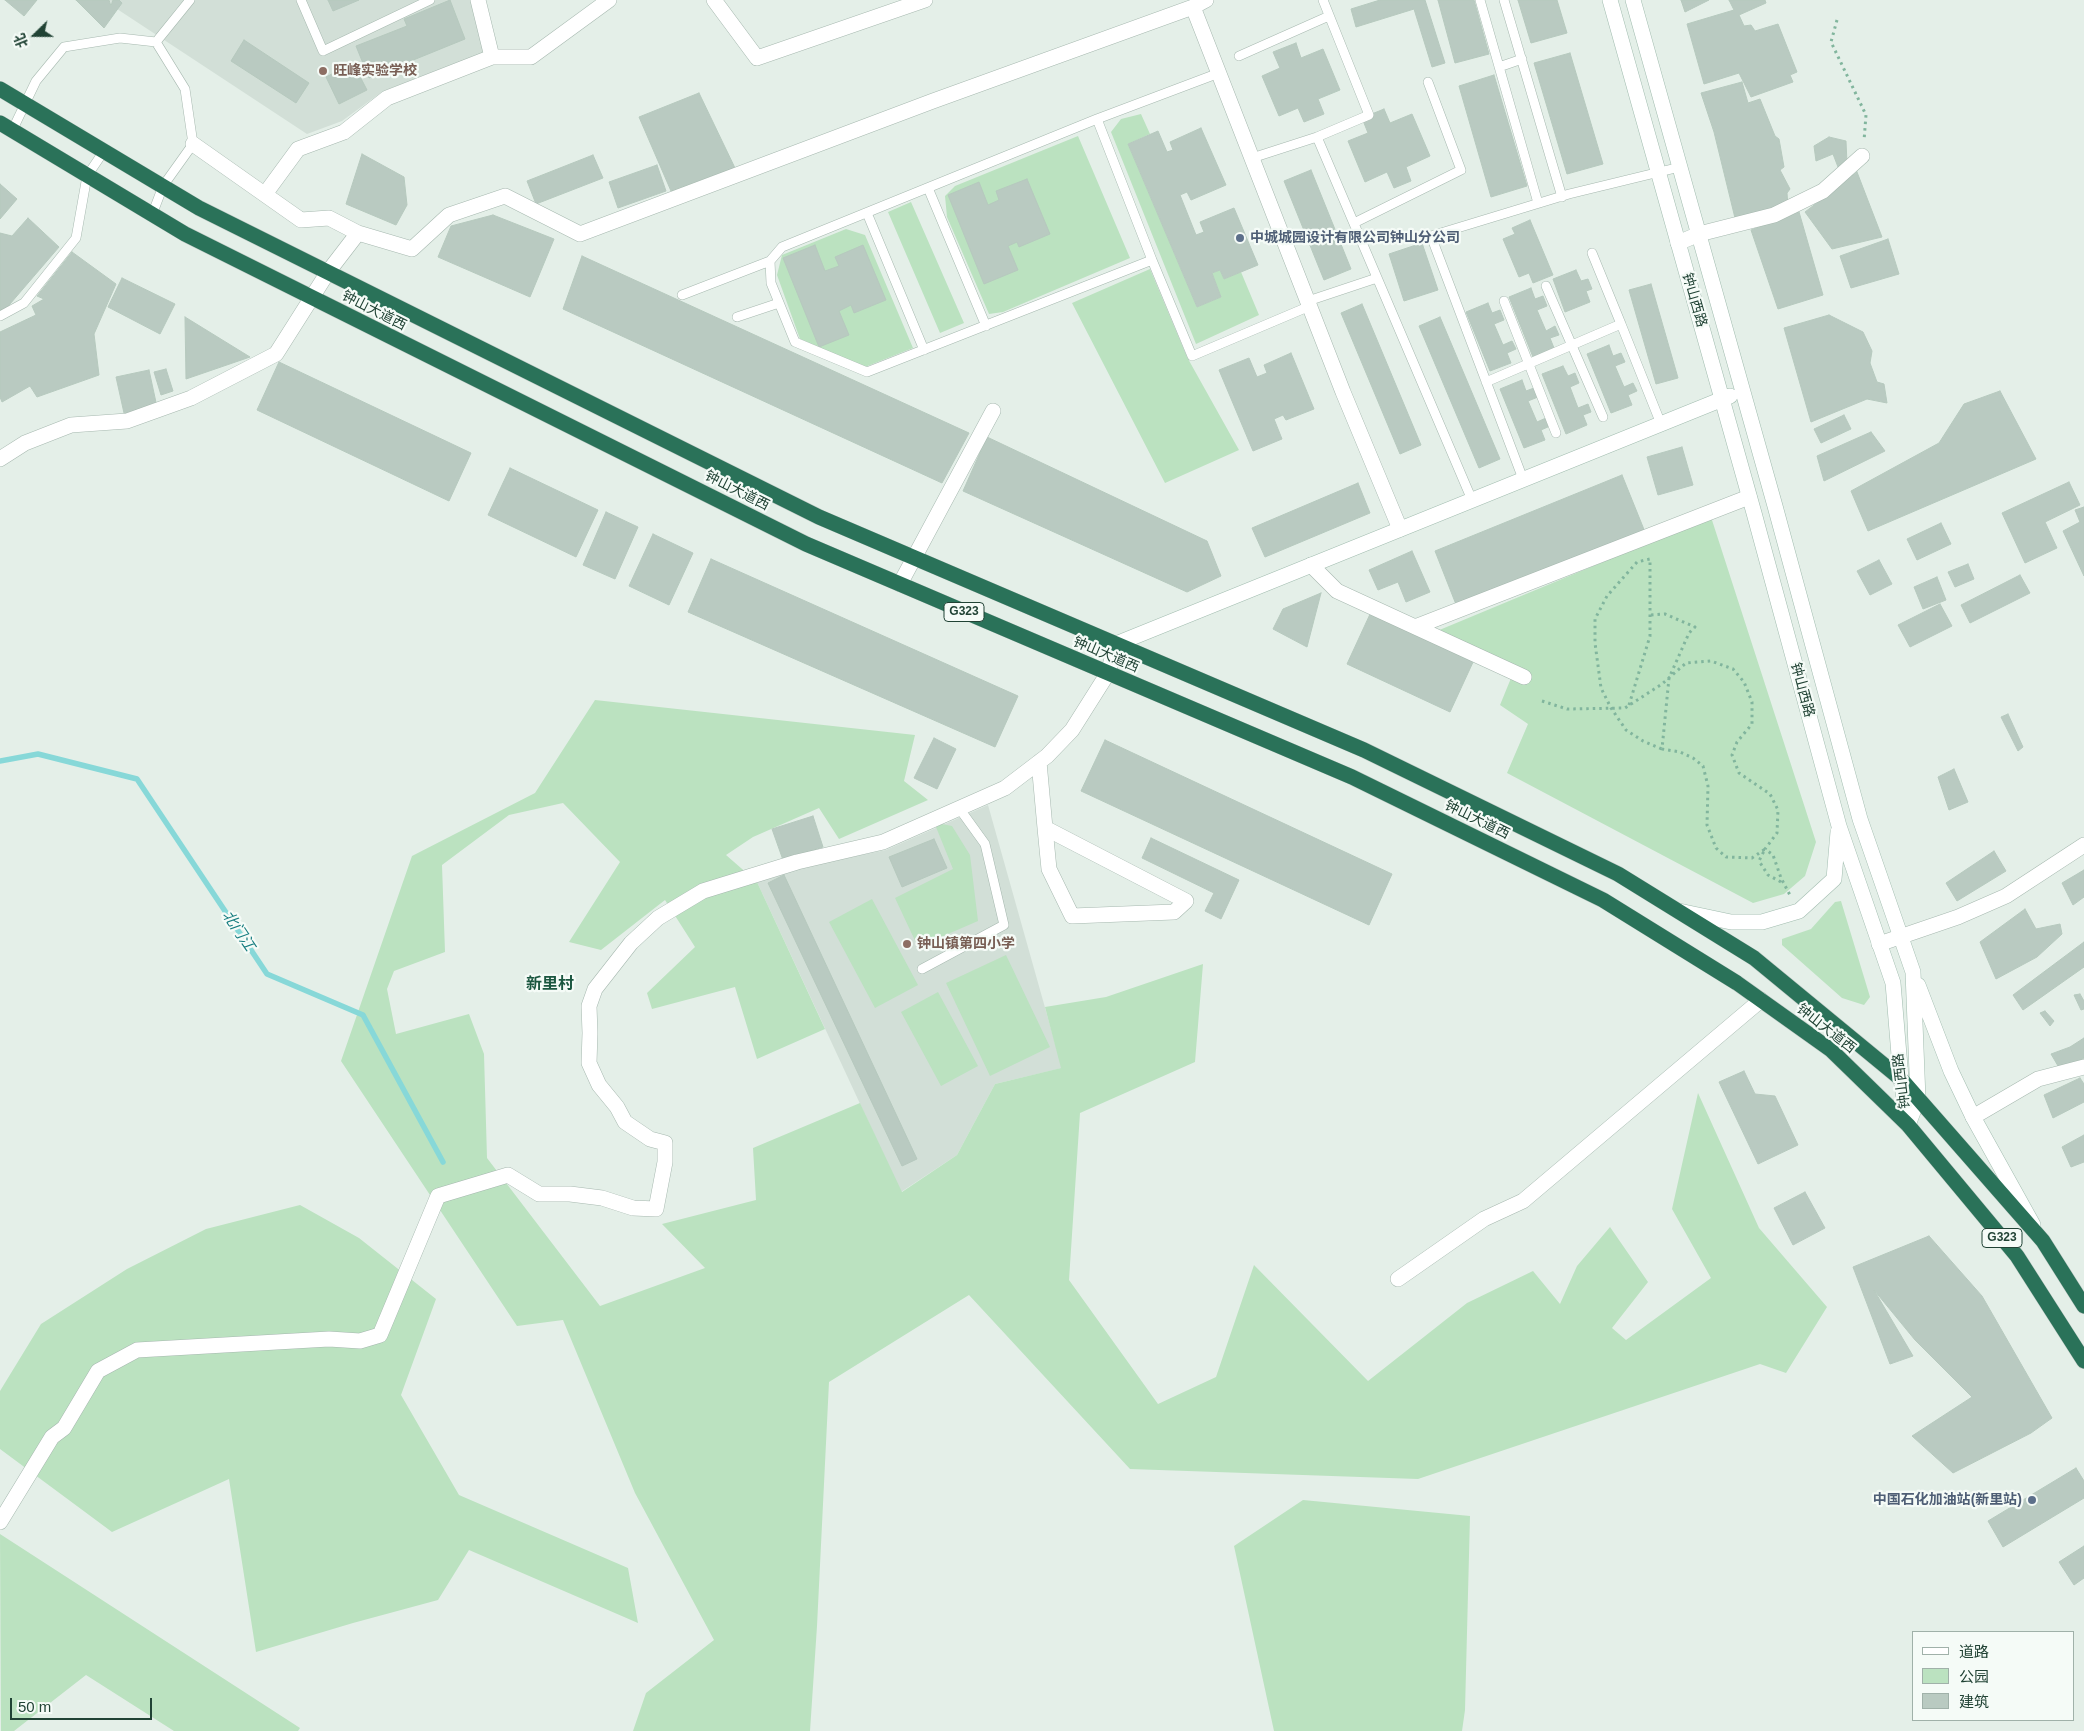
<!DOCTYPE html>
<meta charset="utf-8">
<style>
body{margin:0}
#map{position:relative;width:2084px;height:1731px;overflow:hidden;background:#e4efe8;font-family:Helvetica,"Noto Sans SC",sans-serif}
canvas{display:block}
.legend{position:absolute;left:1912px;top:1631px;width:162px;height:90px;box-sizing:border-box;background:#f5fbf7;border:1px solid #a0b1a9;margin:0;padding:6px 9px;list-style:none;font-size:15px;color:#214335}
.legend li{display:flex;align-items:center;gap:10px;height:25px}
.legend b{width:25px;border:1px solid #a0b1a9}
.north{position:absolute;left:10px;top:10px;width:50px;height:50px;-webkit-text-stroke:4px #f5fbf7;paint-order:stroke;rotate:248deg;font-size:14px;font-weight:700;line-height:20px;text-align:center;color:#214335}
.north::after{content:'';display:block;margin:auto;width:18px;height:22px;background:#214335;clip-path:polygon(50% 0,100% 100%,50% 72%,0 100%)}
.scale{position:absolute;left:10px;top:1698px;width:142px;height:22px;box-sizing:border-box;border:2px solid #214335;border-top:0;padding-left:6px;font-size:15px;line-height:18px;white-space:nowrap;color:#214335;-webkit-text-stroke:4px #f5fbf7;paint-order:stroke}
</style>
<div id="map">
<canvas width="2084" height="1731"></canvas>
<ul class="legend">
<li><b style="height:6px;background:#fff"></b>道路</li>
<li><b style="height:14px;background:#bbe2c0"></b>公园</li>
<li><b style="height:14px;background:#b9cac1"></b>建筑</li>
</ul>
<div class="north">北</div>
<div class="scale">50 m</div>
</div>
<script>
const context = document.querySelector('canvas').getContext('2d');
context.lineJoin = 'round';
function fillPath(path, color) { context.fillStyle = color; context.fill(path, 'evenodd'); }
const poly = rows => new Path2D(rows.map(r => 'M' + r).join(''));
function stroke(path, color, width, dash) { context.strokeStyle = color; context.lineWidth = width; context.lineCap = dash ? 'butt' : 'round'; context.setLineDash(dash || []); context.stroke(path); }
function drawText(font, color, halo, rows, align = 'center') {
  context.font = font + ' Helvetica,"Noto Sans SC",sans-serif'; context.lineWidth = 4.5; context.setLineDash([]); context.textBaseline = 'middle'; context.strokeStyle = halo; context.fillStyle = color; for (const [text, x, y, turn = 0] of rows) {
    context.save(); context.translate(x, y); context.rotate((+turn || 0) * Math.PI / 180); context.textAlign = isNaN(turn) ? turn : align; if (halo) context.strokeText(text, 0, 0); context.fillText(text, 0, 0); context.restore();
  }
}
const built = poly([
 [110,0,472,0,485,52,383,91,342,121,307,134,111,5],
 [988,805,1062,1068,995,1084,957,1155,901,1192,757,882,807,866,886,850]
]);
const green = poly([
 [1141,114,1150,134,1128,144,1197,307,1221,297,1212,273,1220,270,1224,279,1241,272,1259,315,1196,344,1111,132,1121,119],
 [1078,136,1130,258,1003,312,989,314,947,217,945,196,955,186],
 [911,202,964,323,940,333,888,212],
 [846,229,865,235,913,348,865,367,800,339,777,275,782,255],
 [1150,269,1187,357,1239,450,1165,483,1072,303],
 [1711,517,1816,842,1805,876,1784,894,1753,903,1507,773,1528,724,1500,705,1516,666,1437,631],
 [595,700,915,735,904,781,928,800,839,839,819,808,753,837,726,855,757,882,825,1029,757,1059,735,987,652,1009,647,993,695,947,665,900,601,950,569,942,620,862,563,803,509,815,442,865,445,952,394,971,387,989,396,1034,469,1014,484,1054,487,1158,600,1306,705,1268,662,1224,756,1200,753,1148,860,1103,902,1192,957,1155,995,1084,1061,1068,1045,1007,1106,997,1203,964,1195,1062,1080,1113,1069,1280,1158,1404,1216,1377,1254,1265,1368,1381,1467,1303,1533,1271,1560,1304,1577,1266,1610,1227,1648,1282,1612,1328,1626,1340,1711,1278,1672,1209,1698,1093,1759,1228,1827,1307,1786,1373,1760,1364,1418,1479,1130,1469,969,1295,829,1382,817,1626,810,1731,633,1731,646,1693,714,1640,635,1493,563,1320,517,1326,341,1061,412,856,535,793],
 [942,824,952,826,970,855,978,921,918,947,895,898,953,869,936,827],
 [872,899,918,985,875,1008,829,922],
 [1841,901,1870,997,1864,1005,1842,998,1782,945,1782,939,1811,929,1835,902],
 [1006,955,1050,1047,990,1076,946,983],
 [938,992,978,1066,941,1086,901,1012],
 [300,1205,359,1238,436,1299,401,1395,459,1495,628,1568,638,1623,469,1550,438,1600,353,1623,256,1652,229,1479,112,1532,0,1449,0,1391,41,1324,127,1269,206,1229],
 [1303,1500,1470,1516,1465,1710,1462,1731,1274,1731,1234,1546],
 [0,1534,300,1728,298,1731,174,1731,86,1675,14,1731,1,1731]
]);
const stream = poly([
 [0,761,38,754,137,779,267,974,363,1015,443,1162]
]);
const building = poly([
 [5,0,37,0,24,16,5,0],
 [76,0,109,0,111,6,113,0,119,0,122,3,104,28,76,0],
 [328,0,359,0,333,11,328,0],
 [450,0,465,39,369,78,356,46,407,26,404,19,450,0],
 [1380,0,1425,0,1445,63,1432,67,1414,9,1356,27,1351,9,1380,0],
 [1438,0,1474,0,1489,54,1455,63,1438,0],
 [1518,0,1557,0,1567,33,1531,43,1518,0],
 [1681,0,1709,0,1685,12,1681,0],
 [1729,0,1765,0,1766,3,1739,15,1744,26,1751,25,1755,31,1778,24,1797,72,1790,75,1793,82,1751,97,1739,73,1704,84,1687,24,1734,10,1729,0],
 [244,40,309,83,296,103,231,61,244,40],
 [1296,43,1301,58,1323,49,1340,90,1318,99,1324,114,1304,122,1298,108,1279,116,1262,76,1280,68,1273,52,1296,43],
 [1570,53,1603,164,1567,174,1534,63,1570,53],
 [353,63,367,90,339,104,326,77,353,63],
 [1494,75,1527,186,1491,197,1459,86,1494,75],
 [1742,82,1748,103,1760,99,1775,136,1779,139,1784,167,1780,170,1790,189,1787,193,1788,206,1735,218,1714,132,1701,93,1742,82],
 [699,93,735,168,671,191,639,117,699,93],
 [1384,109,1390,123,1412,114,1430,156,1406,167,1411,181,1394,188,1387,172,1365,182,1348,141,1368,133,1362,118,1384,109],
 [1201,128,1226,185,1191,200,1187,192,1180,195,1196,235,1204,232,1200,222,1234,208,1258,265,1224,279,1220,270,1212,273,1221,297,1197,307,1128,144,1158,131,1167,152,1173,150,1170,142,1201,128],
 [1829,137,1846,141,1847,164,1838,167,1833,154,1816,161,1814,146,1829,137],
 [362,154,404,177,407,205,396,225,346,204,362,154],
 [593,155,603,178,536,204,527,181,593,155],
 [657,165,666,191,618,208,609,182,657,165],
 [1311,170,1351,269,1324,280,1284,181,1311,170],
 [1857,172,1882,237,1832,249,1805,212,1857,172],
 [1027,179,1050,234,1019,247,1017,242,1008,246,1018,270,984,284,948,195,979,182,988,205,999,200,996,191,1027,179],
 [0,184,17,199,0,219,0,184],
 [1799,212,1823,295,1778,309,1751,230,1799,212],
 [493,215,554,239,530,297,438,257,451,226,493,215],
 [28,218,59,247,4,311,0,310,0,233,12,236,28,218],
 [1530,220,1553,275,1533,283,1529,273,1519,277,1503,239,1515,234,1512,228,1530,220],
 [1888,239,1899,274,1851,288,1840,256,1888,239],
 [1422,243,1438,290,1404,301,1389,254,1422,243],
 [815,245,825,271,839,266,835,257,863,245,886,300,854,313,851,305,839,311,849,335,819,347,783,258,815,245],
 [72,252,116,284,94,334,99,375,37,397,30,386,2,402,0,397,0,332,36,315,32,306,44,299,37,296,72,252],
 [582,256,969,433,942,483,563,309,582,256],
 [1576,270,1581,281,1588,279,1592,289,1586,291,1590,302,1565,312,1553,279,1576,270],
 [122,278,175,304,160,334,108,307,122,278],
 [1651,284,1678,378,1656,384,1629,290,1651,284],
 [1531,288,1535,299,1543,296,1547,306,1537,310,1546,331,1555,326,1559,335,1550,338,1554,348,1533,357,1509,297,1531,288],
 [1488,303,1492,313,1500,310,1504,320,1494,324,1503,345,1512,341,1516,349,1507,353,1511,363,1490,371,1466,312,1488,303],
 [1362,304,1421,445,1400,454,1341,313,1362,304],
 [1829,315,1863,332,1872,351,1870,363,1877,382,1884,384,1887,403,1867,399,1811,422,1784,328,1829,315],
 [185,317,250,357,186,379,185,317],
 [1440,317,1500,459,1479,468,1419,326,1440,317],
 [1609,345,1613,356,1621,353,1625,362,1615,366,1624,387,1633,383,1637,391,1628,395,1632,405,1611,413,1587,354,1609,345],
 [1291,353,1314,409,1286,420,1283,415,1274,419,1282,439,1253,451,1219,370,1249,358,1257,377,1267,373,1264,365,1291,353],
 [279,362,471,453,449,501,257,410,279,362],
 [1563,366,1568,376,1575,373,1579,383,1570,387,1578,408,1588,404,1591,412,1583,415,1587,425,1566,434,1542,374,1563,366],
 [166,369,173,391,161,395,154,372,166,369],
 [149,370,157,407,124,413,116,377,149,370],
 [1522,380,1526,391,1534,388,1538,397,1528,401,1537,422,1546,418,1550,426,1541,430,1545,440,1524,448,1500,389,1522,380],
 [2000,391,2036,459,1868,531,1851,491,1939,443,1964,404,2000,391],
 [1844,415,1851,429,1821,443,1814,429,1844,415],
 [1871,432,1885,451,1824,481,1817,456,1871,432],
 [987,437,1207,541,1221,576,1187,592,963,491,987,437],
 [1682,447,1693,485,1658,495,1647,457,1682,447],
 [510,468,598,510,576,557,488,515,510,468],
 [1622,475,1645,532,1457,607,1435,551,1622,475],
 [2069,482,2080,505,2045,522,2057,548,2025,563,2002,513,2069,482],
 [1358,483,1370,513,1265,557,1252,528,1358,483],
 [2084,507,2084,576,2063,531,2080,522,2075,510,2084,507],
 [606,512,638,527,615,579,583,565,606,512],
 [1941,523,1951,544,1917,560,1907,539,1941,523],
 [653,534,693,553,669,605,629,586,653,534],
 [1412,551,1430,592,1406,602,1398,582,1378,590,1369,570,1412,551],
 [711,559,1018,696,995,747,688,612,711,559],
 [1879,560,1892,584,1870,595,1857,571,1879,560],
 [1968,564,1974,579,1955,587,1948,572,1968,564],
 [2020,575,2030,593,1970,623,1961,605,2020,575],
 [1937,577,1946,600,1923,609,1914,587,1937,577],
 [1321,593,1307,647,1273,629,1283,609,1321,593],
 [1940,604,1952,626,1910,647,1898,625,1940,604],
 [1371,612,1474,660,1450,712,1347,664,1371,612],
 [2008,714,2023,747,2018,751,2001,717,2008,714],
 [934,738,956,749,937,789,914,778,934,738],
 [1105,740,1392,874,1369,925,1081,791,1105,740],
 [1954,769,1968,802,1949,810,1938,777,1954,769],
 [813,816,823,847,783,860,772,829,813,816],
 [1151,838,1239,880,1221,919,1205,911,1214,893,1142,858,1151,838],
 [934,839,947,868,902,887,889,857,934,839],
 [1994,851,2006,871,1957,901,1946,883,1994,851],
 [2084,870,2084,897,2073,905,2062,883,2084,870],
 [784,875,917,1159,902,1166,768,883,784,875],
 [2025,909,2036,929,2060,924,2062,934,2037,957,1996,979,1980,942,2025,909],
 [2084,942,2084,967,2023,1010,2013,995,2084,942],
 [2080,994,2084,1001,2084,1009,2081,1010,2074,995,2080,994],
 [2045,1011,2054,1021,2050,1026,2040,1013,2045,1011],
 [2084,1038,2084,1058,2061,1071,2051,1054,2070,1047,2084,1038],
 [1744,1071,1755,1094,1775,1096,1798,1145,1758,1164,1719,1082,1744,1071],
 [2080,1078,2084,1084,2084,1102,2053,1118,2044,1095,2080,1078],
 [2084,1135,2084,1162,2071,1167,2062,1147,2084,1135],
 [1805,1192,1825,1228,1793,1245,1774,1208,1805,1192],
 [1929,1236,1982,1296,2052,1418,2031,1433,1953,1473,1912,1436,1972,1397,1915,1340,1874,1290,1913,1356,1890,1364,1853,1267,1929,1236],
 [2076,1468,2084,1481,2084,1498,2003,1547,1988,1521,2076,1468],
 [2084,1546,2084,1578,2074,1585,2059,1562,2084,1546]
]);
const path = poly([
 [1837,20,1831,42,1866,115,1864,141],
 [1651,615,1665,614,1695,627,1689,633,1669,678,1662,749,1680,752,1693,758,1703,766,1708,786,1707,825,1716,848,1726,857,1752,858,1765,849,1759,861,1768,875,1783,883],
 [1542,701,1567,709,1625,708,1662,684,1686,663,1711,661,1733,669,1744,682,1752,702,1752,724,1737,742,1732,755,1739,773,1770,794,1778,810,1777,833,1765,849,1773,855,1781,878,1791,897],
 [1629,705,1650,636,1650,559,1637,562,1607,596,1595,619,1595,643,1601,688,1611,708,1626,730,1643,741,1662,749]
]);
const lane = poly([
 [301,0,323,51,430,0],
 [1323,0,1369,115,1317,137,1472,500],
 [1480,0,1538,203],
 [1504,0,1562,197],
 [156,42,190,0],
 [1239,56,1329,16],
 [1499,67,1522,59],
 [1097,119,1152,260,867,372,795,342,771,283,770,261,782,247,1097,119,1219,73],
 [12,131,36,81,64,47,120,38,156,42,185,89,193,144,163,186,152,215],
 [1252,158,1317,137],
 [928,188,986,326],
 [867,213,924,350],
 [1354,223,1461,170,1428,82],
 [1592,253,1621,324],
 [1152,260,1192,356,1310,306],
 [1546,286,1603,417],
 [682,295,770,261],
 [1308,301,1377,278],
 [1504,301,1556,433],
 [0,316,24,303,76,238,87,176,104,151],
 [737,317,779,303],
 [1486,382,1621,324,1661,424],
 [1523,479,1431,236,1569,194,1680,167],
 [922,969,1004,925,985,844,959,808]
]);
const street = poly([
 [714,0,757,58,925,0],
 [1193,7,1343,392,1400,529],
 [492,57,531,57,609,0],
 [193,144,301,220,329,218,358,233],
 [265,194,298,149,344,132,387,98,492,57,478,0],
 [1678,243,1699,234,1774,215,1823,191,1862,156],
 [0,459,25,443,71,425,127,421,191,398,276,354,328,272,358,233,412,249,449,215,505,196,580,234,933,101,1193,7,1206,0],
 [1311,565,1337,591,1524,677],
 [900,584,993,411],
 [1415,627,1749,497],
 [1039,762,1045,828,1049,869,1072,916,1174,912,1186,901,1045,828],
 [1879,944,1958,917,2006,896,2084,845],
 [1973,1117,2038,1079,2084,1067],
 [1398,1279,1484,1219,1523,1201,1761,1000],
 [0,1522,52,1437,64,1428,98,1371,137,1350,329,1339,360,1341,380,1335,438,1196,508,1175,539,1194,570,1194,602,1198,633,1208,656,1209,665,1162,665,1143,650,1139,625,1122,617,1107,599,1085,589,1063,590,1033,589,1006,595,989,631,943,658,918,703,891,797,862,883,842,1005,788,1047,756,1072,730,1108,673]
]);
const secondary = poly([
 [1610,0,1754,513,1839,826,1893,983,1901,1079,1908,1123],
 [1633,0,1775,506,1860,819,1913,972,1918,1099,1908,1125],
 [1108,673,1116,644,1730,396],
 [1679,911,1731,922,1762,922,1799,911,1834,879,1838,832],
 [1918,985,1951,1071,1973,1117,2033,1225]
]);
const highway = poly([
 [0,89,199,208,819,517,1364,750,1618,874,1754,958,1901,1079,2043,1241,2084,1306],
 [0,123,185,234,806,544,1352,777,1603,900,1737,983,1831,1050,1908,1125,2017,1256,2084,1361]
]);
const markers = [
 [323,71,5,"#8d6e63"],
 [1240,238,5,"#5c6f8a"],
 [907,944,5,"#8d6e63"],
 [2032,1500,5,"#5c6f8a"]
];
const shields = [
 [964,612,40],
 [2002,1238,40]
];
const shieldNames = [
 ["G323",964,612],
 ["G323",2002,1238]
];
const educationNames = [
 ["旺峰实验学校",333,71],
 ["钟山镇第四小学",917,944]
];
const serviceNames = [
 ["中城城园设计有限公司钟山分公司",1250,238],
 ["中国石化加油站(新里站)",2022,1500,"right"]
];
const streetNames = [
 ["钟山西路",1694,300,74],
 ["钟山大道西",374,311,27],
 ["钟山大道西",737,491,27],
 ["钟山大道西",1106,655,23],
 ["钟山西路",1802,690,75],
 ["钟山大道西",1477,820,26],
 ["钟山大道西",1826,1029,38],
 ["钟山西路",1902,1081,-97]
];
const waterNames = [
 ["北门江",238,931,56]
];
const quarterNames = [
 ["新里村",550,985]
];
fillPath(built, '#d2dfd7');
fillPath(green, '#bbe2c0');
stroke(stream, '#87d8d8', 5.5);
fillPath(building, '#b9cac1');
stroke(building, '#b6c9be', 1);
stroke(lane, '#a6b8af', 10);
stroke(street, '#a6b8af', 16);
stroke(secondary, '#a1bcaf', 16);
stroke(highway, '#c1cac6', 16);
stroke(path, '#81b59d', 3, [2.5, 4]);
stroke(lane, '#fff', 9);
stroke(street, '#fff', 15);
stroke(secondary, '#fff', 15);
stroke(highway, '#2a7259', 15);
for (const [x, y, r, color] of markers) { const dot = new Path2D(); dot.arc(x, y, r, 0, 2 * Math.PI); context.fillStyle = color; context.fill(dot); stroke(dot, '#f5fbf7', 2); }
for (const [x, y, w] of shields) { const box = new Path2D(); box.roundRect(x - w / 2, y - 9.5, w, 19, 4); context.fillStyle = '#f5fbf7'; context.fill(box); stroke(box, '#214335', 1); }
drawText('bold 12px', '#214335', null, shieldNames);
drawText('bold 14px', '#785e54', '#f5fbf7', educationNames, 'left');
drawText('bold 14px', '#4e5e75', '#f5fbf7', serviceNames, 'left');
drawText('14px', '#214335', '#f5fbf7', streetNames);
drawText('italic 15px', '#157c7f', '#f5fbf7', waterNames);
drawText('bold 16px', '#1b5740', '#f5fbf7', quarterNames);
</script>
